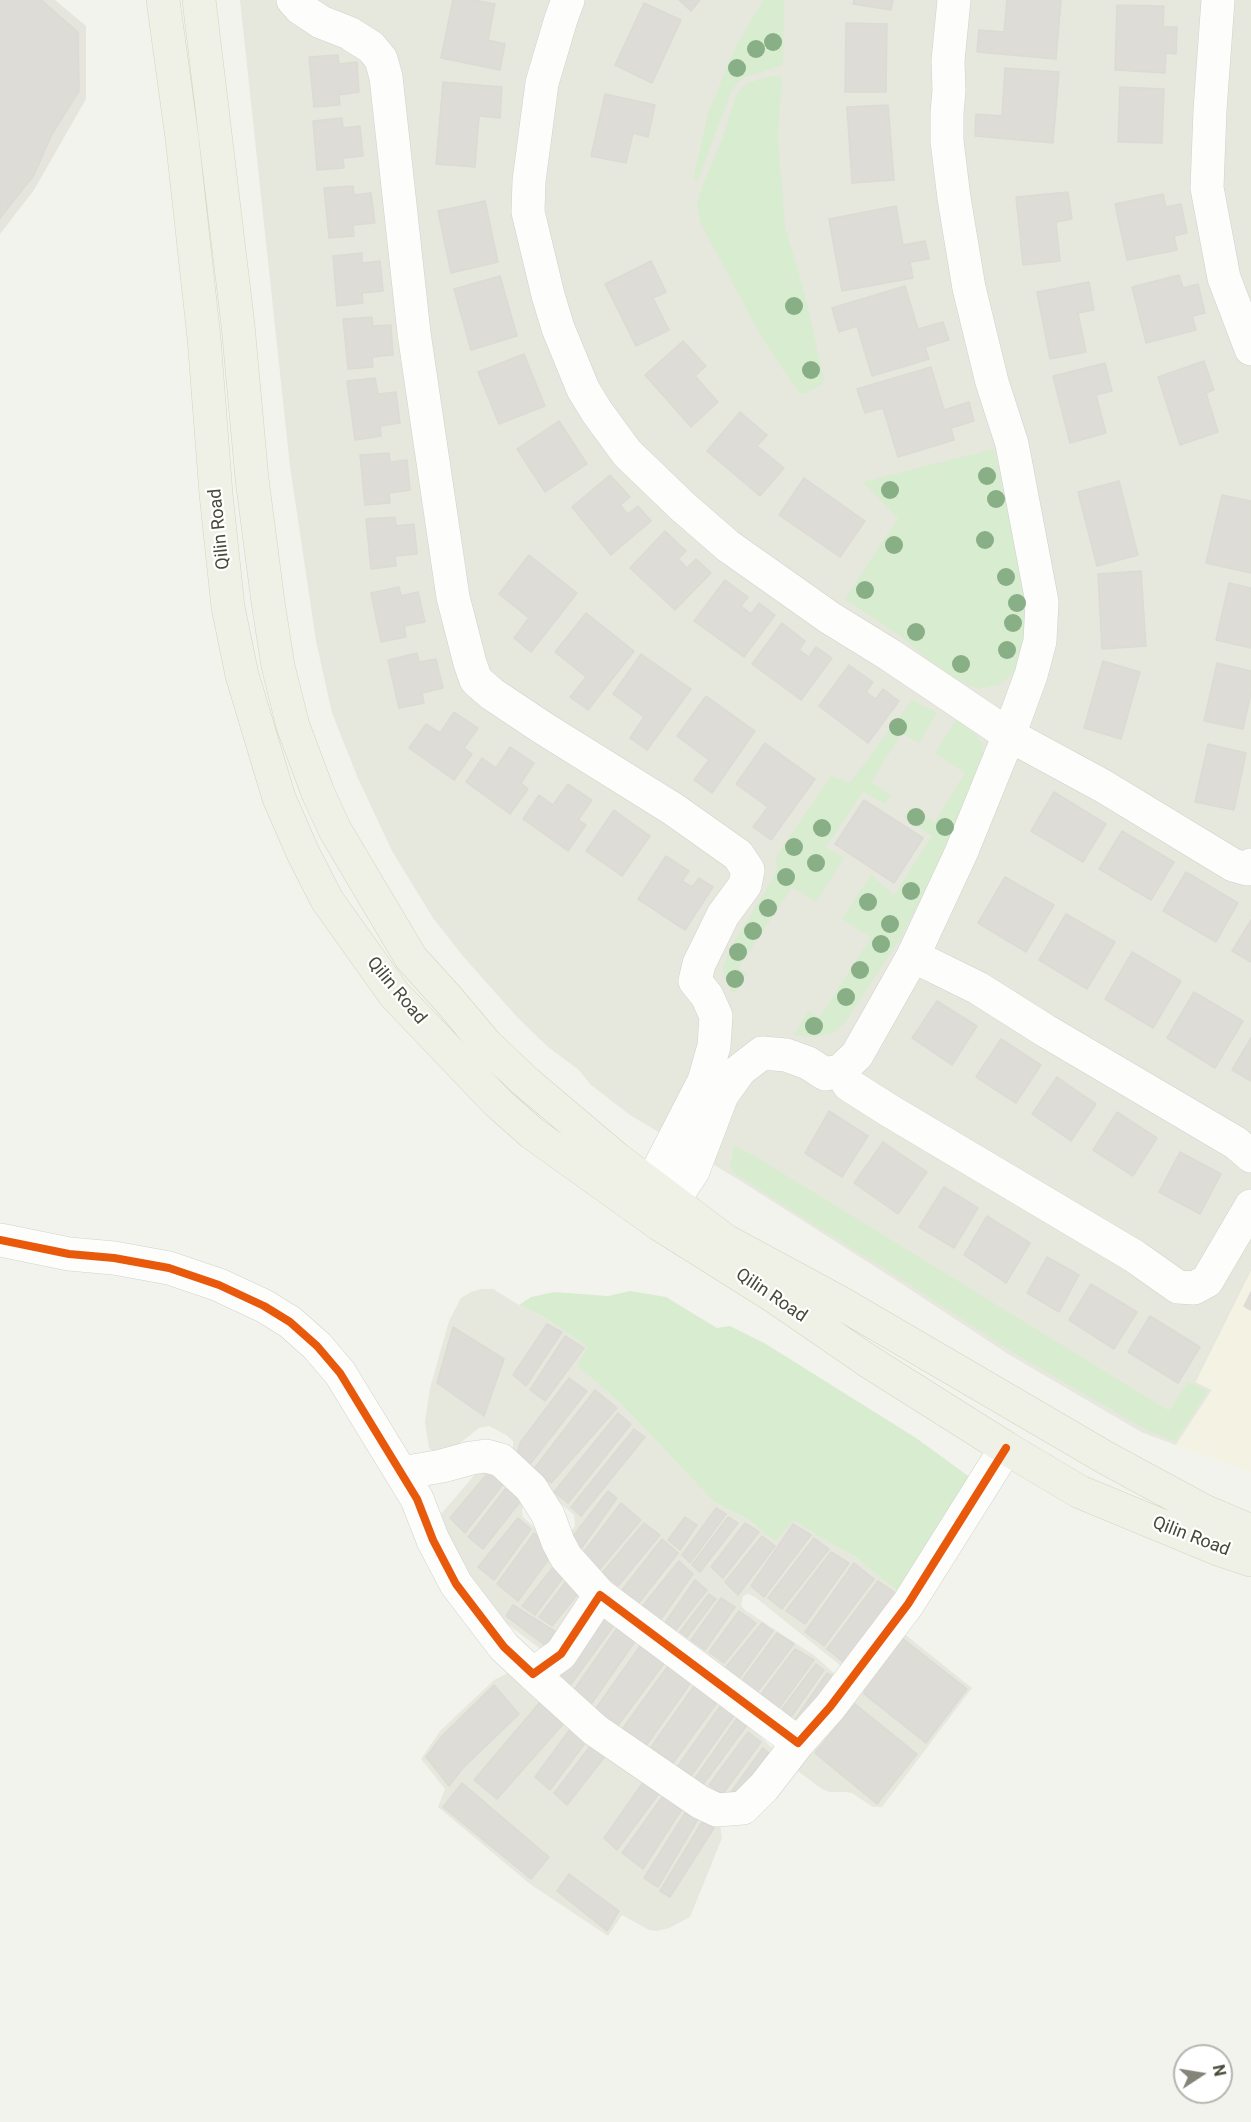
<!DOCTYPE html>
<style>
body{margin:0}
#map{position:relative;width:1251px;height:2122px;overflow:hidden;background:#f3f3ee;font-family:Roboto,sans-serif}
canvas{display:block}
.north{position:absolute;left:1173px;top:2044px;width:60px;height:60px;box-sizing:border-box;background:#fff;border:2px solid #b6b6b0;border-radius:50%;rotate:78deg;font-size:16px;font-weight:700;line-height:24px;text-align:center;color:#49493a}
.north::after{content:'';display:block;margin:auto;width:21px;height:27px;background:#848479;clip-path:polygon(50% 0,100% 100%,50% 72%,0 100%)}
</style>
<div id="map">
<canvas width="1251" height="2122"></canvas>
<div class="north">N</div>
</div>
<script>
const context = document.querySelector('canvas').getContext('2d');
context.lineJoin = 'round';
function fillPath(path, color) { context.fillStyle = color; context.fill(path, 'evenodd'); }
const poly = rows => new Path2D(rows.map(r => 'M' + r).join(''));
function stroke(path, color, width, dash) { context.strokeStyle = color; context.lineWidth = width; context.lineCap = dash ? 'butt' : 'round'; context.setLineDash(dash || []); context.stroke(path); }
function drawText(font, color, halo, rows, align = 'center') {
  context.font = font + ' Roboto,sans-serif'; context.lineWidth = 4.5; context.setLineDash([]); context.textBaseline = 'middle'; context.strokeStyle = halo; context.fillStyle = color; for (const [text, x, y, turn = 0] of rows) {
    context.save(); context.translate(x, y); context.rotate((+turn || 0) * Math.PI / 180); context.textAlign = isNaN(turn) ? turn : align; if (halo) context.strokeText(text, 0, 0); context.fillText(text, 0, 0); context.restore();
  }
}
const residential = poly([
 [240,0,1251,0,1251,1271,1196,1382,1212,1390,1176,1445,1143,1433,1008,1354,902,1284,736,1178,630,1115,591,1085,579,1070,548,1047,518,1018,462,955,433,918,392,851,357,776,332,713,316,641,290,466],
 [481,1289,493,1289,519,1305,544,1317,589,1347,578,1365,619,1402,714,1502,749,1520,775,1540,794,1519,833,1545,854,1556,901,1594,841,1666,755,1597,748,1594,743,1596,741,1606,745,1610,815,1656,836,1675,804,1727,675,1639,564,1540,575,1526,574,1515,547,1492,513,1450,513,1441,506,1435,489,1426,479,1428,450,1451,438,1455,429,1448,425,1422,430,1388,449,1321,461,1298,471,1292],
 [483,1465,524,1504,522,1510,523,1517,555,1546,585,1595,542,1650,502,1620,479,1595,439,1522,441,1514],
 [597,1612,757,1733,774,1750,737,1799,702,1789,559,1684,557,1672],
 [902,1632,972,1688,882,1807,873,1807,852,1793,845,1792,830,1792,822,1789,799,1772,797,1765],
 [510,1672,720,1825,722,1838,690,1917,669,1928,657,1931,649,1930,622,1915,608,1936,530,1884,438,1807,445,1789,421,1759,440,1731,494,1680]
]);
const commercial = poly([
 [1251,1271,1251,1472,1176,1445,1212,1390,1196,1382]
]);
const industrial = poly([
 [0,0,55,0,86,26,86,99,34,190,0,234]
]);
const green = poly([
 [763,0,784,0,783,63,780,66,742,78,732,89,698,180,695,180,694,176,708,114,734,51],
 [774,76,779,76,782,80,778,136,785,228,804,291,824,380,822,384,806,393,800,394,761,336,700,222,697,206,702,187,722,140,736,95,747,83],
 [994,449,1028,607,1029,625,1015,671,1001,684,979,689,962,682,935,665,902,637,845,599,898,518,863,482],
 [912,700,937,713,919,743,902,733,871,782,891,795,884,804,863,791,826,847,844,858,816,902,792,887,738,968,747,974,734,994,726,981,723,967,732,945,771,882,777,869,776,857,831,776,850,783],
 [956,720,976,734,983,745,984,761,975,792,900,939,846,1021,833,1033,814,1037,794,1035,809,1011,819,1018,871,938,842,919,871,875,894,896,932,836,904,817,911,808,935,822,965,773,935,753],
 [734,1146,753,1155,1169,1411,1188,1382,1208,1391,1175,1441,1145,1429,1011,1351,903,1280,799,1215,733,1172,730,1166],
 [630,1291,666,1297,717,1328,730,1326,766,1344,916,1438,971,1478,901,1594,854,1556,833,1545,794,1520,775,1541,749,1520,714,1502,619,1402,577,1365,588,1347,544,1317,519,1305,531,1297,554,1292,608,1296]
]);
const building = poly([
 [0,0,41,0,78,32,79,91,52,134,34,175,0,218,0,0],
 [453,0,473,0,495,4,488,40,505,44,500,70,441,58,453,0],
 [679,0,700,0,691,11,679,0],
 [854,0,893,0,891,10,853,4,854,0],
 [1007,0,1061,0,1056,59,977,52,979,30,1004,32,1007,0],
 [644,3,681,20,652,83,615,65,644,3],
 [1117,5,1164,6,1163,27,1177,27,1176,54,1166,53,1165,73,1115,70,1117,5],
 [846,23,887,24,886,92,845,92,846,23],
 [338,55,339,64,357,62,359,92,339,95,340,105,314,107,309,57,338,55],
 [1005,68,1059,72,1053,143,975,136,976,114,1002,116,1005,68],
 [443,82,502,87,500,118,479,116,475,167,436,164,443,82],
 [1120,87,1164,89,1162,143,1118,142,1120,87],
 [605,94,655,105,648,137,633,133,626,163,591,156,605,94],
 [888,105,894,180,852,183,847,107,888,105],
 [342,118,343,128,360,126,363,156,343,158,344,168,317,170,313,121,342,118],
 [353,186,354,195,371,193,375,223,353,225,354,236,329,238,324,188,353,186],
 [1068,192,1072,219,1056,222,1060,261,1023,265,1016,197,1068,192],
 [1163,194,1166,207,1181,204,1187,233,1174,236,1177,250,1127,260,1115,204,1163,194],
 [485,201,498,262,451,273,438,211,485,201],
 [896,206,903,245,925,241,929,259,910,262,913,278,842,291,829,219,896,206],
 [362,253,362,263,380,261,383,291,362,293,363,303,337,306,333,256,362,253],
 [651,261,666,292,653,298,669,330,636,346,605,284,651,261],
 [1179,275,1183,288,1198,284,1205,313,1192,316,1196,330,1146,343,1132,287,1179,275],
 [500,276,517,336,471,350,454,289,500,276],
 [1089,282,1094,310,1078,313,1086,352,1050,359,1037,292,1089,282],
 [905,286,918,329,943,322,949,340,925,347,929,359,872,376,857,326,839,332,832,308,905,286],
 [372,317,373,326,391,325,393,355,372,357,373,367,348,369,343,319,372,317],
 [683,341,706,366,695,376,718,402,691,427,645,375,683,341],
 [524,354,545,406,499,424,478,372,524,354],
 [1204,361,1214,390,1206,393,1218,432,1180,445,1158,377,1204,361],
 [1105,363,1112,391,1096,395,1106,433,1070,443,1053,376,1105,363],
 [931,367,944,410,969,402,974,421,951,428,954,440,898,457,883,408,865,413,857,389,931,367],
 [375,378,378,394,396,392,400,423,380,426,381,436,355,440,347,381,375,378],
 [740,412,767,435,757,446,784,468,760,496,707,451,740,412],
 [559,421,587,464,545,492,517,449,559,421],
 [389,453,390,462,407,460,410,490,389,493,390,503,365,505,360,455,389,453],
 [610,475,630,497,620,505,628,514,638,506,651,521,611,555,572,507,610,475],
 [804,478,865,521,840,557,779,515,804,478],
 [1119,481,1138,555,1097,566,1078,492,1119,481],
 [1222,495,1251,501,1251,573,1206,563,1222,495],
 [395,517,396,526,414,524,417,554,395,556,396,566,371,569,366,519,395,517],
 [665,531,686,551,678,559,687,568,696,559,711,573,675,610,630,568,665,531],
 [529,555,577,593,531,652,514,638,529,618,499,594,529,555],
 [1141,571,1146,646,1102,649,1098,574,1141,571],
 [725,580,748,597,741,606,751,614,759,603,775,615,744,657,694,621,725,580],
 [1229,583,1251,588,1251,648,1216,640,1229,583],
 [399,587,401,596,418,592,425,622,404,626,406,637,381,642,371,593,399,587],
 [586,613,634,651,588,710,570,697,586,677,555,652,586,613],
 [782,623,805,641,799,650,809,657,816,647,832,658,801,700,752,664,782,623],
 [417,653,419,662,436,659,443,688,422,693,424,703,399,708,388,660,417,653],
 [641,654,691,689,647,750,630,738,644,717,613,694,641,654],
 [1103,661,1140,672,1121,739,1084,728,1103,661],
 [1217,663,1251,671,1251,693,1243,729,1204,721,1217,663],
 [849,665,873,682,866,692,876,699,883,689,899,701,868,743,819,706,849,665],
 [706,696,755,731,712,793,694,780,709,760,677,736,706,696],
 [454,712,478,728,464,748,472,754,454,780,409,748,426,724,440,733,454,712],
 [765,743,815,779,771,840,753,827,768,807,736,784,765,743],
 [1208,744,1246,753,1234,810,1195,802,1208,744],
 [510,747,534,763,521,783,528,789,510,814,466,782,482,758,496,768,510,747],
 [568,784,592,800,578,820,586,825,568,851,523,819,539,795,553,805,568,784],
 [1054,792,1106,824,1083,862,1031,831,1054,792],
 [864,800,923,838,894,883,835,844,864,800],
 [614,810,650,836,622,876,586,851,614,810],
 [1122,831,1174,862,1151,900,1099,869,1122,831],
 [666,856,689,871,682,881,692,887,699,878,713,887,685,930,638,899,666,856],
 [1186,872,1238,903,1216,942,1163,911,1186,872],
 [1005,877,1054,905,1026,952,978,923,1005,877],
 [1066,914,1115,942,1087,989,1039,960,1066,914],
 [1251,920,1251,962,1232,951,1251,920],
 [1132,952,1181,981,1153,1028,1105,999,1132,952],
 [1194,992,1243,1021,1215,1068,1167,1038,1194,992],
 [937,1001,977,1026,952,1065,912,1038,937,1001],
 [1251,1038,1251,1081,1232,1070,1251,1038],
 [1001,1039,1041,1065,1016,1103,976,1077,1001,1039],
 [1057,1077,1096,1104,1071,1141,1032,1114,1057,1077],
 [829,1111,868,1136,842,1177,805,1153,829,1111],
 [1117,1112,1157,1138,1133,1176,1093,1150,1117,1112],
 [883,1142,927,1172,898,1214,854,1183,883,1142],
 [1180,1152,1221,1174,1200,1214,1159,1192,1180,1152],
 [944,1187,978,1208,954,1248,919,1227,944,1187],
 [987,1216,1030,1243,1006,1283,964,1255,987,1216],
 [1047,1257,1079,1275,1059,1312,1027,1293,1047,1257],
 [1091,1284,1137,1312,1114,1349,1069,1320,1091,1284],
 [1251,1292,1251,1310,1244,1306,1251,1292],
 [1150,1316,1200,1347,1178,1383,1128,1352,1150,1316],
 [547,1324,562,1332,526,1386,513,1375,547,1324],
 [453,1327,504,1359,484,1416,437,1383,453,1327],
 [565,1336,584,1348,545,1401,530,1390,565,1336],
 [569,1378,587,1391,527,1468,516,1458,520,1443,569,1378],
 [595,1390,617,1408,551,1483,533,1470,595,1390],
 [618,1413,631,1424,568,1503,554,1492,618,1413],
 [634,1429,645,1437,581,1516,571,1507,634,1429],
 [492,1468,507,1479,465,1533,450,1518,492,1468],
 [510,1483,526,1494,483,1549,468,1537,510,1483],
 [608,1491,617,1498,578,1553,567,1544,608,1491],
 [621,1503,641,1520,599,1570,580,1557,621,1503],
 [716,1508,726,1514,690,1563,682,1555,716,1508],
 [685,1517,697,1525,680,1550,668,1540,685,1517],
 [728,1517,738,1523,700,1572,692,1565,728,1517],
 [518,1518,531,1529,494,1580,478,1567,518,1518],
 [644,1523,660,1535,618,1586,602,1573,644,1523],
 [745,1523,759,1532,723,1578,711,1567,745,1523],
 [793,1524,811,1535,764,1597,751,1586,793,1524],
 [534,1533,554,1552,518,1601,497,1584,534,1533],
 [762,1536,775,1546,738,1595,725,1582,762,1536],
 [814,1538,829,1549,782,1609,768,1598,814,1538],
 [662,1539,678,1553,638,1604,622,1590,662,1539],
 [831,1552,849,1563,805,1624,786,1611,831,1552],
 [679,1561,693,1574,659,1622,640,1609,679,1561],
 [854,1563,874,1579,824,1646,805,1632,854,1563],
 [554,1566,565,1575,535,1615,522,1606,554,1566],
 [568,1579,581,1590,552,1626,539,1617,568,1579],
 [695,1580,707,1590,672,1635,662,1627,695,1580],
 [878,1581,897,1594,846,1664,827,1649,878,1581],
 [709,1594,716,1599,687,1637,680,1632,709,1594],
 [721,1598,735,1607,705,1650,691,1640,721,1598],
 [513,1605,559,1634,550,1649,506,1616,513,1605],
 [739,1611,756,1623,724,1663,709,1652,739,1611],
 [605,1613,617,1621,569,1687,559,1678,605,1613],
 [762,1623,773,1631,738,1680,725,1668,762,1623],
 [620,1624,638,1637,592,1703,574,1690,620,1624],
 [777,1633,794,1644,755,1695,740,1683,777,1633],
 [902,1638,967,1689,926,1743,864,1694,865,1685,902,1638],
 [643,1642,668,1658,616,1728,594,1711,643,1642],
 [795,1649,814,1660,776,1712,759,1697,795,1649],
 [671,1662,694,1678,646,1746,623,1728,671,1662],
 [816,1664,824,1670,791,1717,782,1709,816,1664],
 [827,1673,835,1678,801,1726,794,1721,827,1673],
 [697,1682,721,1697,673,1763,651,1747,697,1682],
 [494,1685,519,1714,463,1768,449,1786,426,1757,442,1736,494,1685],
 [541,1701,564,1723,497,1799,474,1780,541,1701],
 [724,1701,738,1710,691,1776,678,1766,724,1701],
 [855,1704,917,1754,877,1804,815,1753,855,1704],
 [740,1714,750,1721,702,1786,694,1780,740,1714],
 [573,1725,589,1738,550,1790,535,1777,573,1725],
 [748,1732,761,1742,722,1795,709,1785,748,1732],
 [592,1744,606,1755,567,1805,554,1793,592,1744],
 [763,1748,771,1755,740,1795,731,1792,763,1748],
 [644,1781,660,1792,617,1850,604,1838,644,1781],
 [462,1783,549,1857,531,1879,443,1807,462,1783],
 [663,1796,682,1809,643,1869,622,1853,663,1796],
 [685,1813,698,1819,658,1887,644,1878,685,1813],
 [702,1822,714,1828,670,1897,660,1891,702,1822],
 [569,1874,619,1911,607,1931,557,1891,569,1874]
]);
const minor = poly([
 [293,0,300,8,321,22,349,33,371,47,381,59,386,77,414,333,453,597,470,663,476,680,492,694,543,728,673,809,738,855,748,870,745,885,723,915,699,964,695,981,707,996,716,1016,714,1046,704,1081,651,1184],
 [568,0,561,19,542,83,529,181,528,212,548,295,558,328,583,389,597,412,627,453,682,506,728,546,830,618,890,655,1009,735,1031,675,1040,641,1042,602,1012,444,992,382,969,288,954,198,947,141,947,113,949,91,948,61,954,0],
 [1218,0,1210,110,1207,188,1224,278,1251,349],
 [913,956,978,988,1046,1031,1236,1143,1251,1156],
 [840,1071,849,1085,890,1111,1134,1256,1178,1287,1194,1288,1207,1281,1251,1206],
 [673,1201,693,1171,722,1095,740,1070,762,1053,786,1055,808,1063,825,1074,840,1071,857,1055,913,956,961,853,1009,735,1103,786,1233,865,1247,869,1251,865],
 [0,1240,69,1254,114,1258,169,1268,219,1285,264,1306,290,1322,317,1346,340,1373,417,1499,433,1540,456,1584,504,1647,533,1674,561,1654,600,1595,798,1743,830,1707,908,1604,1006,1448],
 [402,1473,442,1466,471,1458,486,1456,501,1460,531,1488,548,1515,558,1542,566,1557,600,1595],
 [533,1674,595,1730,700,1802,717,1810,743,1808,764,1787,798,1743]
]);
const major = poly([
 [163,0,182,138,204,338,216,494,228,607,242,675,279,798,303,853,327,900,394,994,497,1102,532,1133,659,1224,772,1295,868,1361,1006,1448,1080,1492,1218,1549,1251,1560],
 [199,0,238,325,252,479,268,602,278,666,293,726,318,793,335,830,411,958,449,1000,486,1044,526,1082,617,1159,726,1241,839,1302,1106,1458,1204,1511,1251,1531]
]);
const cycleway = poly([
 [0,1240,69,1254,114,1258,169,1268,219,1285,264,1306,290,1322,317,1346,340,1373,417,1499,433,1540,456,1584,504,1647,533,1674,561,1654,600,1595,798,1743,830,1707,908,1604,1006,1448]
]);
const trees = [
 [773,42],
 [756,49],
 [737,68],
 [794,306],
 [811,370],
 [987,476],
 [890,490],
 [996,499],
 [985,540],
 [894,545],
 [1006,577],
 [865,590],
 [1017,603],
 [1013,623],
 [916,632],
 [1007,650],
 [961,664],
 [898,727],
 [916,817],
 [945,827],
 [822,828],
 [794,847],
 [816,863],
 [786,877],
 [911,891],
 [868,902],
 [768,908],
 [890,924],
 [753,931],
 [881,944],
 [738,952],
 [860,970],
 [735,979],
 [846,997],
 [814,1026]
];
const streetNames = [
 ["Qilin Road",220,529,-96],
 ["Qilin Road",396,991,50],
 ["Qilin Road",771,1296,34],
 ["Qilin Road",1191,1537,21]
];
fillPath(residential, '#e6e7dd');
fillPath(commercial, '#f4f3e3');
fillPath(industrial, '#e5e5de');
fillPath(green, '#d8ecd0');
fillPath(building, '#dddcd6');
stroke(building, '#dbdbd4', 1.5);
stroke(minor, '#d1d1cc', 34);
stroke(major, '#d3d4bd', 34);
stroke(minor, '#fdfdfc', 33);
stroke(major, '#f0f1e6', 33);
stroke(cycleway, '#e8590c', 8);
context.fillStyle = '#88af86';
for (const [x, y] of trees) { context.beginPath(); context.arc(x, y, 9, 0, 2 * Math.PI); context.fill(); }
drawText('18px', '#49493a', '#fff', streetNames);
</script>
